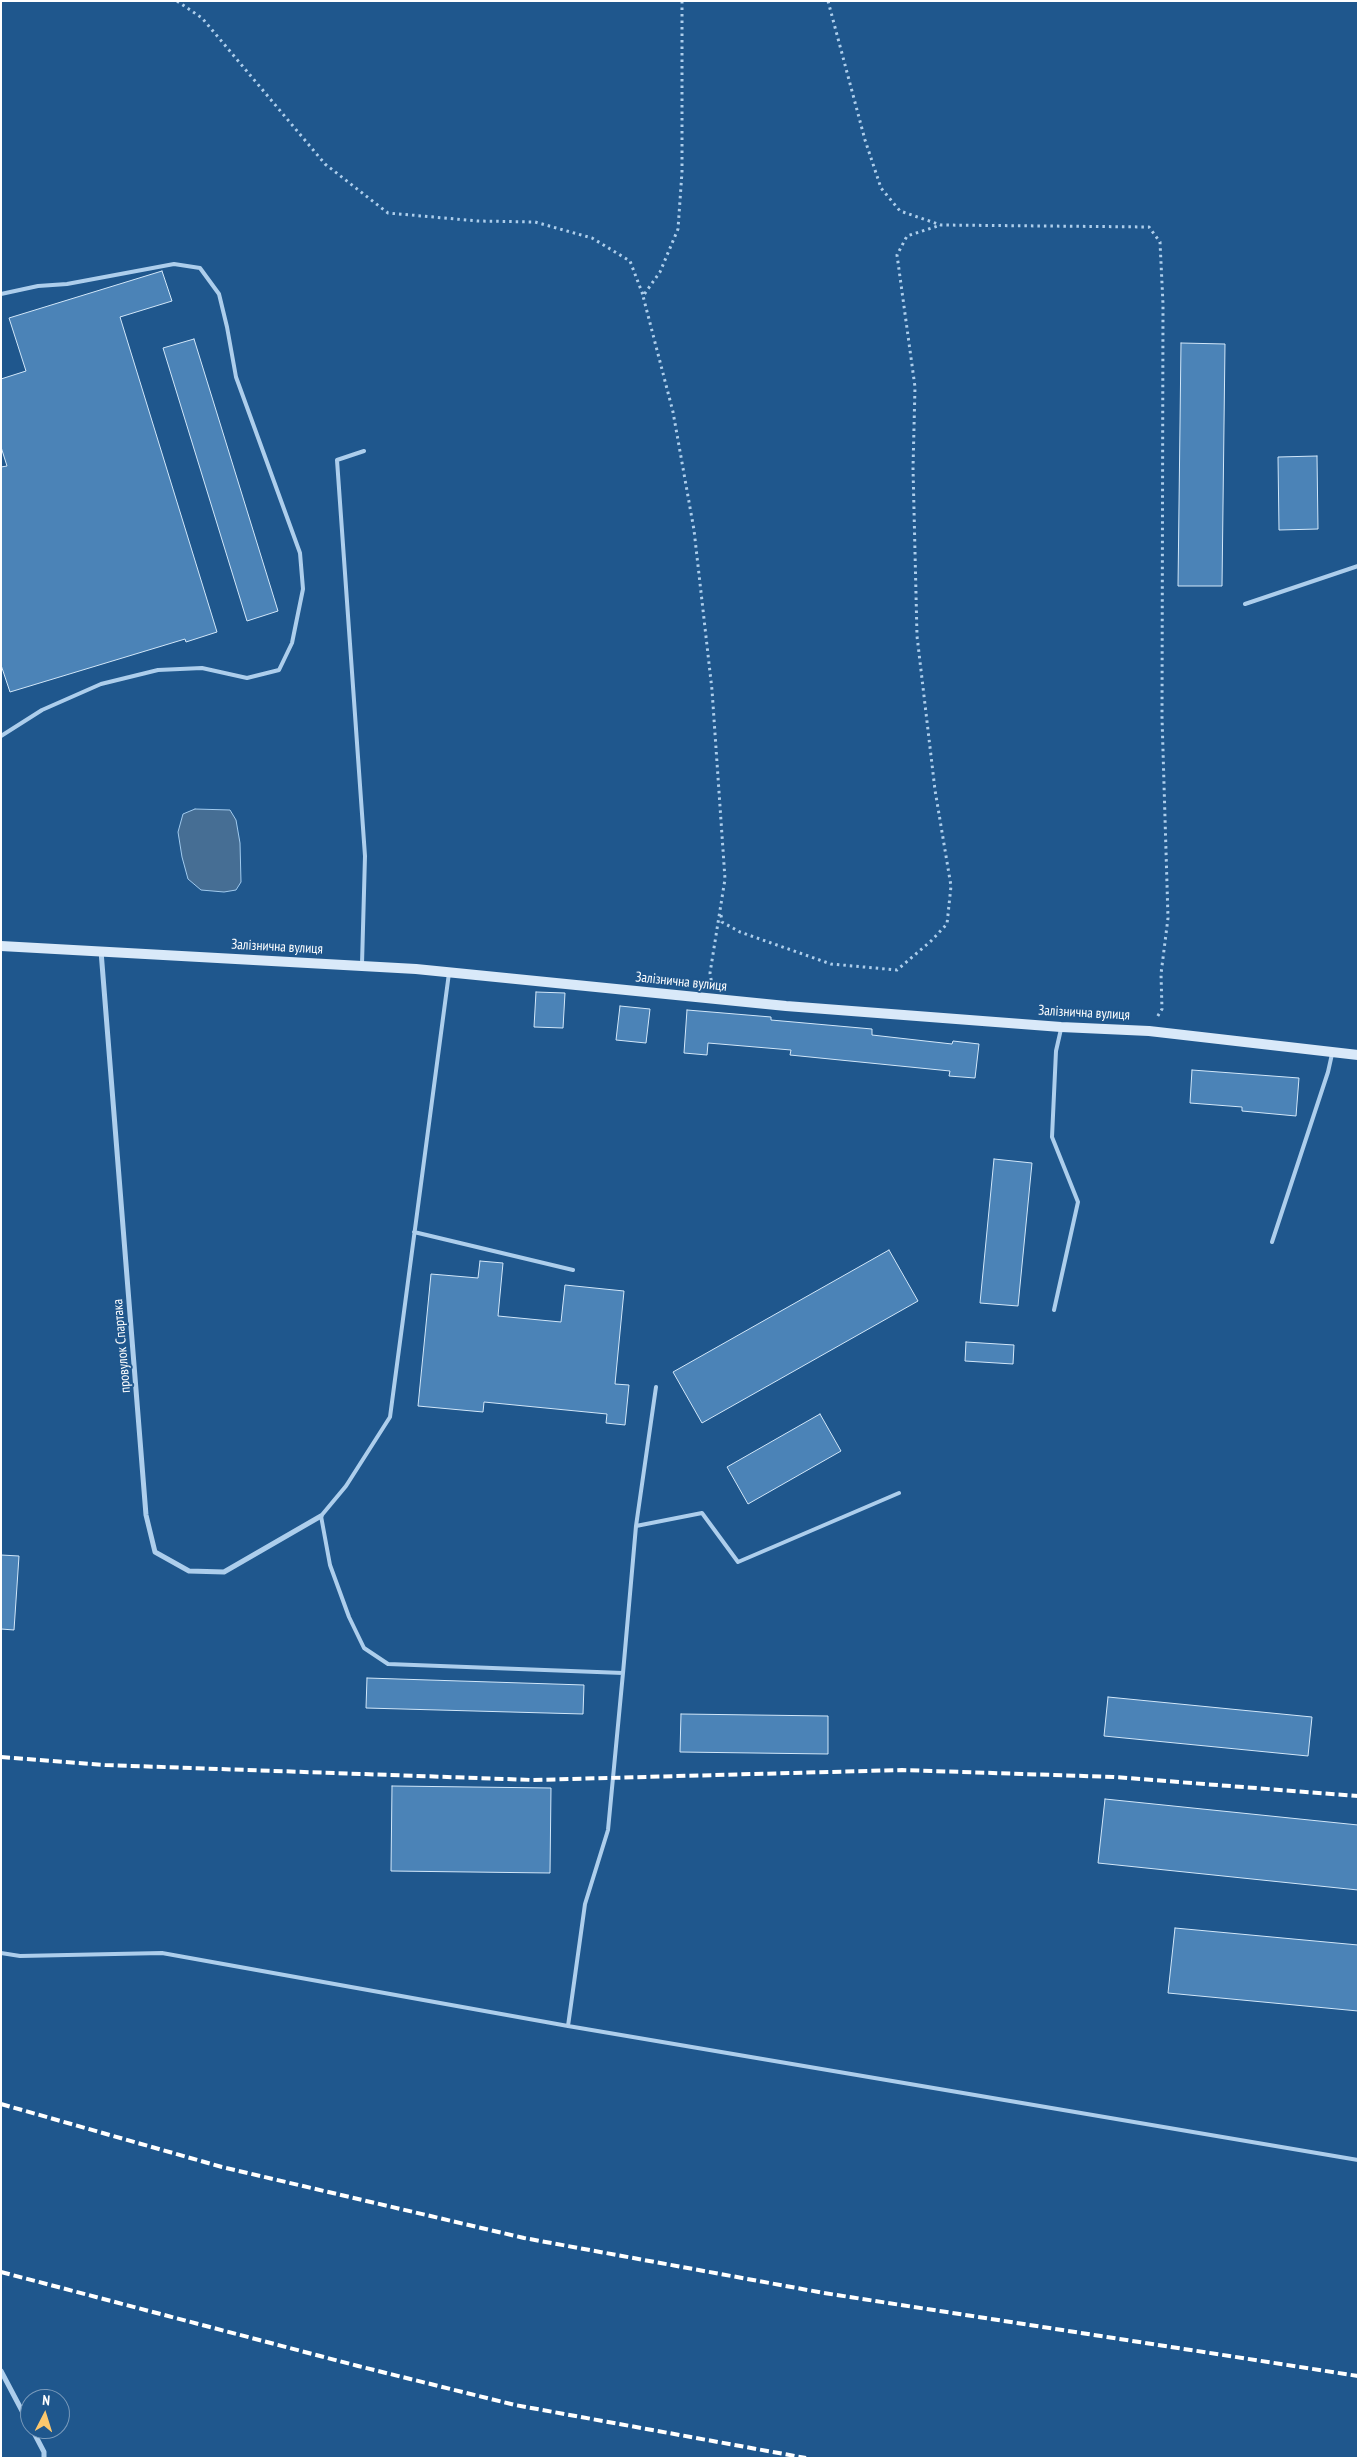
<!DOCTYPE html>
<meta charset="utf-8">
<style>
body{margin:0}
#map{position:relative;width:1359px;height:2459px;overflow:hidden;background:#1f578d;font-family:"PT Sans Narrow",sans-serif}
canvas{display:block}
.frame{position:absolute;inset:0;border:2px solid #fff;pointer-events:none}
.north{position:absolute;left:20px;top:2389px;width:50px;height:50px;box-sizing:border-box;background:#1f578d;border:1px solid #799abb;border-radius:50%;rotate:5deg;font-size:14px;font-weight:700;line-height:20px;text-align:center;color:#fff}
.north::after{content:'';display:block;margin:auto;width:18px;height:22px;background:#fbc76d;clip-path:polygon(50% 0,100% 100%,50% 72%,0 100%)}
</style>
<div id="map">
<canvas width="1359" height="2459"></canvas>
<div class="frame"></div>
<div class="north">N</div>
</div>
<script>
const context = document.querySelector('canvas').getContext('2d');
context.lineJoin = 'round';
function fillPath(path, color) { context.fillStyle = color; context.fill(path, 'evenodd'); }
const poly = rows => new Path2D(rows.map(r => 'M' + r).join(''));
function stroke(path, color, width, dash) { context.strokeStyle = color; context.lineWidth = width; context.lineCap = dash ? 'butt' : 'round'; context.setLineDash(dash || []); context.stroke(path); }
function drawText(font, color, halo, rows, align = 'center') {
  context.font = font + ' "PT Sans Narrow",sans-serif'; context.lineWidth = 4; context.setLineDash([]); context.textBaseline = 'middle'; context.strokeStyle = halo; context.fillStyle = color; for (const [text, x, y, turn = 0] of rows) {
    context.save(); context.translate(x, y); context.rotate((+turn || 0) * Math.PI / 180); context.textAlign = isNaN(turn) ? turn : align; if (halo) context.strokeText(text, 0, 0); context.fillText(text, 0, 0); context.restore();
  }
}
const water = poly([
 [195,809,230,810,236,820,240,843,241,882,236,890,224,892,201,890,188,879,182,857,178,832,183,814,195,809]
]);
const building = poly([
 [162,271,172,301,120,317,217,632,186,642,185,639,10,692,1,665,1,467,7,466,1,447,1,379,26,371,9,318,162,271],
 [194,339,278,611,247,621,163,348,194,339],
 [1181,343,1225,344,1222,586,1178,586,1181,343],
 [1317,456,1318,529,1279,530,1278,457,1317,456],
 [536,992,565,993,563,1028,534,1027,536,992],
 [620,1006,650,1009,646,1043,616,1040,620,1006],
 [687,1010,771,1017,771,1020,872,1029,872,1035,952,1044,953,1041,979,1044,975,1078,949,1076,950,1071,790,1055,791,1050,708,1043,707,1055,684,1053,687,1010],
 [1192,1070,1299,1078,1296,1116,1242,1111,1242,1107,1190,1103,1192,1070],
 [994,1159,1032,1163,1018,1306,980,1303,994,1159],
 [889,1250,918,1301,702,1423,673,1372,889,1250],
 [480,1261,503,1263,498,1316,561,1322,565,1285,624,1291,615,1384,629,1385,625,1425,606,1423,607,1414,484,1402,483,1412,418,1406,431,1274,478,1278,480,1261],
 [966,1342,1014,1345,1013,1364,965,1361,966,1342],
 [820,1414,841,1451,748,1504,727,1467,820,1414],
 [1,1555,19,1556,14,1630,1,1629,1,1555],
 [367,1678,584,1685,583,1714,366,1708,367,1678],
 [1108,1697,1312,1717,1308,1756,1104,1736,1108,1697],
 [681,1714,828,1716,828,1754,680,1752,681,1714],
 [392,1786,551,1788,550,1873,391,1871,392,1786],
 [1105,1799,1358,1825,1358,1890,1098,1863,1105,1799],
 [1175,1928,1358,1945,1358,2011,1168,1993,1175,1928]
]);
const path = poly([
 [177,1,202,18,325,164,388,213,478,221,535,222,592,238,630,261,643,295],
 [682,1,682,172,678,229,660,272,643,296,673,412,694,530,712,690,725,879,710,973,712,985],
 [828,1,865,140,881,188,900,211,941,225,1149,227,1160,242,1163,304,1162,717,1168,918,1161,974,1162,1009,1156,1019],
 [721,915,722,922,740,932,831,964,897,970,931,941,947,924,951,886,935,790,917,636,913,468,915,387,897,255,907,236,941,225]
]);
const lane = poly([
 [1,294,38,286,67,284,174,264,200,268,219,294,227,327,236,377,300,553,303,589,292,643,279,670,247,678,202,668,158,670,101,684,42,710,1,736],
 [1245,604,1358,566],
 [362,964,365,856,337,460,364,451],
 [449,973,390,1417,346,1486,321,1516,330,1565,349,1617,364,1648,388,1664,623,1673,608,1830,585,1904,568,2026,1358,2160],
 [414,1232,573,1270],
 [1272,1242,1328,1072,1332,1054],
 [1054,1310,1078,1202,1052,1137,1056,1051,1061,1029],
 [636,1526,702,1513,738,1562,899,1493],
 [623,1673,636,1526,656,1387],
 [1,1953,20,1956,162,1953,568,2026]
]);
const street = poly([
 [101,951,146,1515,155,1552,189,1571,224,1572,321,1516],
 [1,2371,30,2426],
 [32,2429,44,2452,44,2458]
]);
const secondary = poly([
 [1,946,416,969,786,1006,1061,1027,1149,1031,1358,1055]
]);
const rail = poly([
 [1,1757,105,1765,533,1780,902,1770,1114,1777,1358,1796],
 [1,2104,222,2167,524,2238,824,2293,1358,2376],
 [1,2272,358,2366,515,2405,806,2458]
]);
const streetNames = [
 ["Залізнична вулиця",277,947,3],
 ["Залізнична вулиця",681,982,6],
 ["Залізнична вулиця",1084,1013,3],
 ["провулок Спартака",122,1346,-95]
];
fillPath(water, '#466e94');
stroke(water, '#a0caee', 1);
fillPath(building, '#4b83b7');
stroke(building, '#d2e7f9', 1);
stroke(path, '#adceec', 3, [2.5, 4]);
stroke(lane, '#adceec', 4);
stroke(street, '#adceec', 5);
stroke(secondary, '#d9e9f9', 10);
stroke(rail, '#fff', 4, [9, 4]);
drawText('14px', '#fff', '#1f578d', streetNames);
</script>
